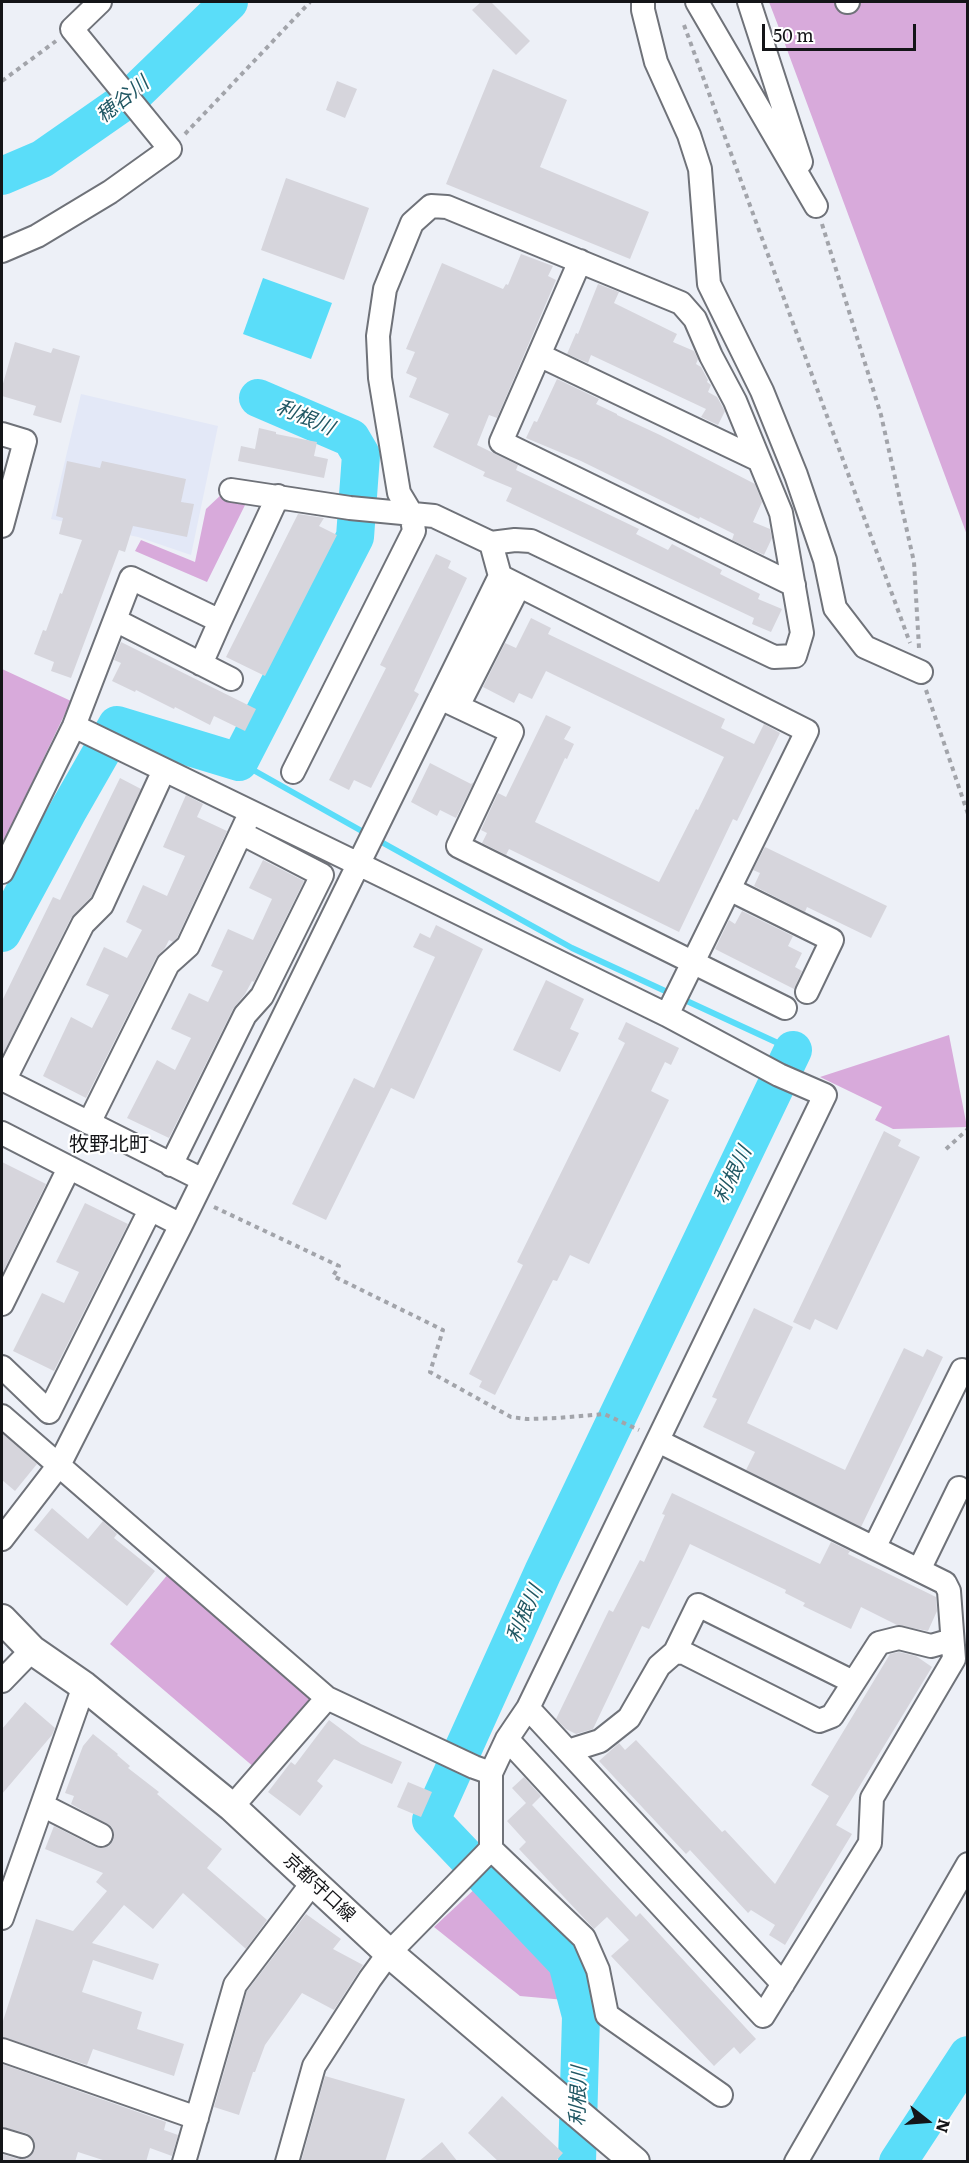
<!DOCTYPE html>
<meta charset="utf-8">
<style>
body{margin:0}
#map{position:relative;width:969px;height:2163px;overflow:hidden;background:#edf0f7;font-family:Literata,serif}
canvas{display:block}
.frame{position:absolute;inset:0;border:3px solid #141518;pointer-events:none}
.north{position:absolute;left:897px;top:2091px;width:60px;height:60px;-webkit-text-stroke:4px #fff;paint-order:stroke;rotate:107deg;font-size:16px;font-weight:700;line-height:24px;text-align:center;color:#141518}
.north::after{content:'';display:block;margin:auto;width:21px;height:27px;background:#141518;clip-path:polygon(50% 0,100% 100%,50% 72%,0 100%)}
.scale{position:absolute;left:762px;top:24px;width:154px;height:27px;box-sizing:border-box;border:3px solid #141518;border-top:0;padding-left:8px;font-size:18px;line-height:21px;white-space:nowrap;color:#141518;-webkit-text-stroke:4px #fff;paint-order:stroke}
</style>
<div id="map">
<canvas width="969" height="2163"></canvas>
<div class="frame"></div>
<div class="north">N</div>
<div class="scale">50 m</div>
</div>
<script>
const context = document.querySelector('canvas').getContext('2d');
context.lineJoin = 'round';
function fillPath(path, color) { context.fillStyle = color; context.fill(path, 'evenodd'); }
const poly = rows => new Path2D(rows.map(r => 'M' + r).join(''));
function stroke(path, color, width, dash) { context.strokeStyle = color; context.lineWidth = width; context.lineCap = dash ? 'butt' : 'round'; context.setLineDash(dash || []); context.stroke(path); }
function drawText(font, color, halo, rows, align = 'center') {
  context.font = font + ' Literata,"Noto Sans JP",serif'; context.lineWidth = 4.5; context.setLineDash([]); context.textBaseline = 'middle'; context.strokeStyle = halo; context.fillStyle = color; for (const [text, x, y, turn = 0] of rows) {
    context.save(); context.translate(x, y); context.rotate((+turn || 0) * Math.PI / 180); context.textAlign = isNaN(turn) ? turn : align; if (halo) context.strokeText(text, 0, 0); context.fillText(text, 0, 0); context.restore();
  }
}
const built = poly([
 [81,394,218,426,191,555,138,537,51,519]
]);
const green = poly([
 [769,2,967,2,967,535,779,28],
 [223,493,247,501,207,582,135,551,141,540,195,562,206,509],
 [2,669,71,701,2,845],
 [949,1035,967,1127,893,1129,875,1120,882,1107,820,1077],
 [169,1573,316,1699,255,1768,110,1644],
 [479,1885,555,1963,565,2000,520,1996,434,1927]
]);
const water = poly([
 [263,278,332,303,311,359,243,334]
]);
const stream = poly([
 [239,762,367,834],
 [376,839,572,948,793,1050]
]);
const river = poly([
 [2,176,42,159,131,97,229,2],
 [2,933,69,809,117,725,239,762,355,537,361,455,351,438,258,398],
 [577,2162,581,2016,567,1963,431,1820,543,1572,793,1050],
 [898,2162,968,2055]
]);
const building = poly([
 [481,2,491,2,530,41,516,55,472,10],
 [493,69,567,100,540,167,649,212,630,259,446,184],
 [337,81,357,89,345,118,326,110],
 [286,178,369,208,344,280,261,250],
 [521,254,553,266,548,276,556,280,497,418,489,415,477,445,518,465,516,470,639,529,636,534,668,550,672,544,722,570,720,574,760,594,758,599,782,609,771,632,752,624,754,618,506,501,512,488,483,476,485,472,433,447,449,414,409,397,417,378,406,373,415,352,406,349,442,263,503,289,506,284,508,285],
 [598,284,619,292,614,303,677,334,673,342,694,351,698,359,696,364,701,367,708,380,707,382,711,385,708,392,717,397,725,411,718,425,701,417,706,409,591,355,588,363,567,354,576,333,578,334],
 [15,342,51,353,53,348,80,356,61,423,33,415,36,406,2,396,2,387],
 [557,379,599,399,596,404,617,414,617,415,660,435,755,484,762,502,753,522,770,529,772,538,764,555,732,540,734,534,700,517,699,519,581,461,526,438,534,421,537,422],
 [259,428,276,432,276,434,317,442,314,456,328,459,324,478,238,461,241,446,255,449],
 [67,461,100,468,102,461,186,479,181,502,194,504,187,537,133,526,125,552,119,550,71,678,51,671,54,662,34,654,43,630,46,631,60,593,62,594,82,540,59,534,63,518,56,516],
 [298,514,324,518,319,526,337,535,265,676,226,657],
 [436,554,451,561,448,568,467,578,414,691,419,694,371,788,354,780,349,790,329,780,386,668,380,665],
 [531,618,551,628,548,634,725,719,721,728,754,744,764,724,780,733,737,821,733,819,679,932,509,849,506,855,482,843,487,833,481,830,498,793,506,797,546,715,571,727,564,739,574,744,567,759,565,758,535,822,659,882,696,809,698,810,724,757,546,671,532,699,519,693,514,703,483,687,505,643,516,648],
 [121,642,256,709,245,731,214,716,210,725,175,707,174,709,136,690,135,692,112,681,121,663,114,660],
 [430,763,471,784,474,782,456,818,440,810,437,816,411,802],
 [120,778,141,789,91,897,71,918,2,1056,2,1001,53,897,60,900],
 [186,795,203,804,197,817,227,831,177,938,173,942,169,940,165,948,156,958,86,1098,43,1076,71,1017,92,1028,109,995,86,985,104,947,127,958,142,930,126,922,143,885,167,896,185,856,163,847],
 [765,847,887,906,871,938,807,907,805,912,754,886,760,873,753,870],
 [263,860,304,881,254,982,252,981,245,994,233,1009,169,1138,127,1118,157,1060,175,1070,191,1038,171,1029,189,993,208,1002,223,971,211,966,228,929,253,940,272,899,249,888],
 [742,911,793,936,788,946,802,953,795,967,802,971,794,989,715,949,729,920,735,924],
 [436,925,483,949,414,1099,391,1088,326,1220,292,1204,354,1078,374,1088,435,957,413,947,420,933,430,938],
 [546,980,584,999,570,1029,579,1033,560,1072,513,1050],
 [626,1022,679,1048,671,1065,665,1062,651,1091,669,1100,589,1264,570,1255,557,1281,553,1280,495,1395,479,1387,482,1381,469,1374,523,1265,517,1262,625,1043,618,1039],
 [884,1131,901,1140,898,1146,920,1157,837,1330,815,1319,810,1330,793,1322],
 [2,1162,46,1184,2,1274],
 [85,1203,128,1224,54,1371,13,1351,42,1293,64,1303,79,1272,56,1262],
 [754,1308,793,1327,747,1423,845,1470,904,1348,923,1357,927,1349,943,1357,861,1527,746,1470,755,1452,703,1427,717,1399,712,1397],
 [2,1433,37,1464,15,1491,2,1480],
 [672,1493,820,1564,831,1542,850,1551,848,1554,936,1597,937,1611,928,1631,897,1625,861,1607,851,1629,803,1606,805,1603,785,1593,786,1590,690,1544,649,1629,642,1626,593,1729,576,1734,566,1729,556,1719,609,1610,613,1612,640,1560,644,1562,665,1515,662,1514],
 [52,1508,88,1539,103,1521,117,1534,114,1538,155,1571,127,1606,34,1530],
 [899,1652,916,1656,932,1667,836,1825,852,1834,785,1945,769,1935,775,1925,751,1910,748,1913,690,1850,686,1854,599,1761,619,1743,625,1750,636,1740,722,1832,725,1830,775,1884,829,1796,811,1785,890,1654],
 [25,1702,55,1728,52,1735,2,1794,2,1729],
 [329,1720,361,1744,402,1762,392,1784,334,1759,317,1781,323,1786,300,1816,268,1792,291,1762,295,1765],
 [93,1734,118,1754,117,1755,130,1766,128,1768,159,1792,157,1794,222,1849,207,1868,267,1920,246,1949,183,1893,153,1929,124,1905,92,1943,159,1964,153,1980,93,1960,82,1992,142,2012,137,2029,184,2044,174,2076,93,2049,87,2065,2,2037,2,2024,36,1919,73,1931,107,1891,96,1882,103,1873,45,1849,54,1826,95,1847,108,1847,113,1841,114,1834,112,1827,71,1804,74,1796,65,1793,83,1746],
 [524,1777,541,1796,532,1805,636,1917,640,1913,756,2039,740,2054,734,2047,714,2066,611,1956,629,1940,607,1917,594,1929,519,1849,526,1842,507,1821,526,1803,512,1788],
 [408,1782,432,1792,421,1817,397,1807],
 [306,1914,341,1939,333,1949,363,1965,334,2010,302,1993,265,2045,255,2072,253,2072,239,2115,214,2107,247,1991],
 [2,2064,166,2122,164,2130,178,2135,172,2156,150,2148,146,2162,109,2162,78,2152,75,2162,2,2162,2,2154,18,2159,26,2159,35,2150,35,2143,32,2137,26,2133,2,2127],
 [325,2076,405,2099,385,2162,301,2162],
 [502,2096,563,2153,555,2162,499,2162,468,2133],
 [442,2142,458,2162,418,2162]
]);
const path = poly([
 [684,25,910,643],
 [2,81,56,41],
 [185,134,310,2],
 [822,224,881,415,914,562,919,648],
 [926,690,968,814],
 [946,1149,968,1129],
 [214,1207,339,1266,333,1276,443,1330,430,1372,511,1417,527,1419,558,1418,604,1414,639,1430]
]);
const minor = poly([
 [643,2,643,10,656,62,689,135,700,169,709,284,762,391,796,475,825,560,835,608,865,647,921,672],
 [697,2,816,206],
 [749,2,801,162],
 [847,2,848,2],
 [2,251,37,236,110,192,170,149,72,29,100,2],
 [580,261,501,442,794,585],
 [539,355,759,460],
 [2,434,25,441,2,526],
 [500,576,807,731,667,1015],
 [115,620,231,679],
 [201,664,220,621],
 [440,698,512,732,458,846,785,1008],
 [458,706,519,586],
 [74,726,412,890,667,1015,779,1075,825,1095,528,1708,507,1739,491,1773,491,1849,389,1953,370,1979,314,2066,287,2162],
 [293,772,414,531,411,513,399,493,380,378,378,336,385,289,412,223,431,206,447,207,681,303,695,319,711,356,735,401,781,513,802,633,795,656,774,657,531,541,515,540,491,543],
 [2,872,74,726,131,578,220,621,278,496],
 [729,889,832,940,807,992],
 [2,1079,203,1180],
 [4,1081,83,924,102,905,164,770],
 [89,1123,168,964,188,946,247,820],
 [2,1133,181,1225],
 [171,1165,245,1015,262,996,322,875,241,833],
 [2,1304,69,1168],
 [2,1367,49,1412,150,1210],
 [2,1416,327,1698,474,1767,491,1773],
 [2,1539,59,1465,181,1225,500,576,491,543,434,516,350,508,231,490],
 [874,1548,962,1370],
 [919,1570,959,1488],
 [675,1652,698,1605,853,1682],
 [2,1681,32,1650],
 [528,1708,783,1984],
 [507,1739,763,2016,870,1843,872,1798,954,1659,949,1591,945,1583,658,1441],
 [568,1751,600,1741,629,1718,659,1666,675,1652,684,1653,819,1721,832,1716,879,1643,899,1638,931,1646,952,1640],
 [42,1805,101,1835],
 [232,1807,327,1698],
 [491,1849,584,1938,598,1970,607,2015,721,2095],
 [2,1918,84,1686],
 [2,2050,197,2118],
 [2,2140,22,2146],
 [184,2162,235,1985,313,1882],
 [796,2162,968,1864]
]);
const major = poly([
 [2,1619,32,1650,84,1686,232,1807,389,1953,635,2162]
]);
const streetNames = [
 ["京都守口線",319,1888,43]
];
const waterNames = [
 ["穂谷川",123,100,-39],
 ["利根川",305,418,23],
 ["利根川",733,1175,-64],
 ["利根川",525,1614,-66],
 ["利根川",579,2096,-88]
];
const neighbourhoodNames = [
 ["牧野北町",109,1145]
];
fillPath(built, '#e3e8f7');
fillPath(green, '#d8aadb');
fillPath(water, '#5addf9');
stroke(stream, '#5addf9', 6);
stroke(river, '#5addf9', 38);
fillPath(building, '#d6d5dc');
stroke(minor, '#6f7279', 26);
stroke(major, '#6f7279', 32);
stroke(path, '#a2a4aa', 4, [4.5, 4.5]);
stroke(minor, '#fff', 22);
stroke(major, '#fff', 28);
drawText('18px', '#141518', '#fff', streetNames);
drawText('italic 20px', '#205763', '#fff', waterNames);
drawText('20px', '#141518', '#fff', neighbourhoodNames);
</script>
